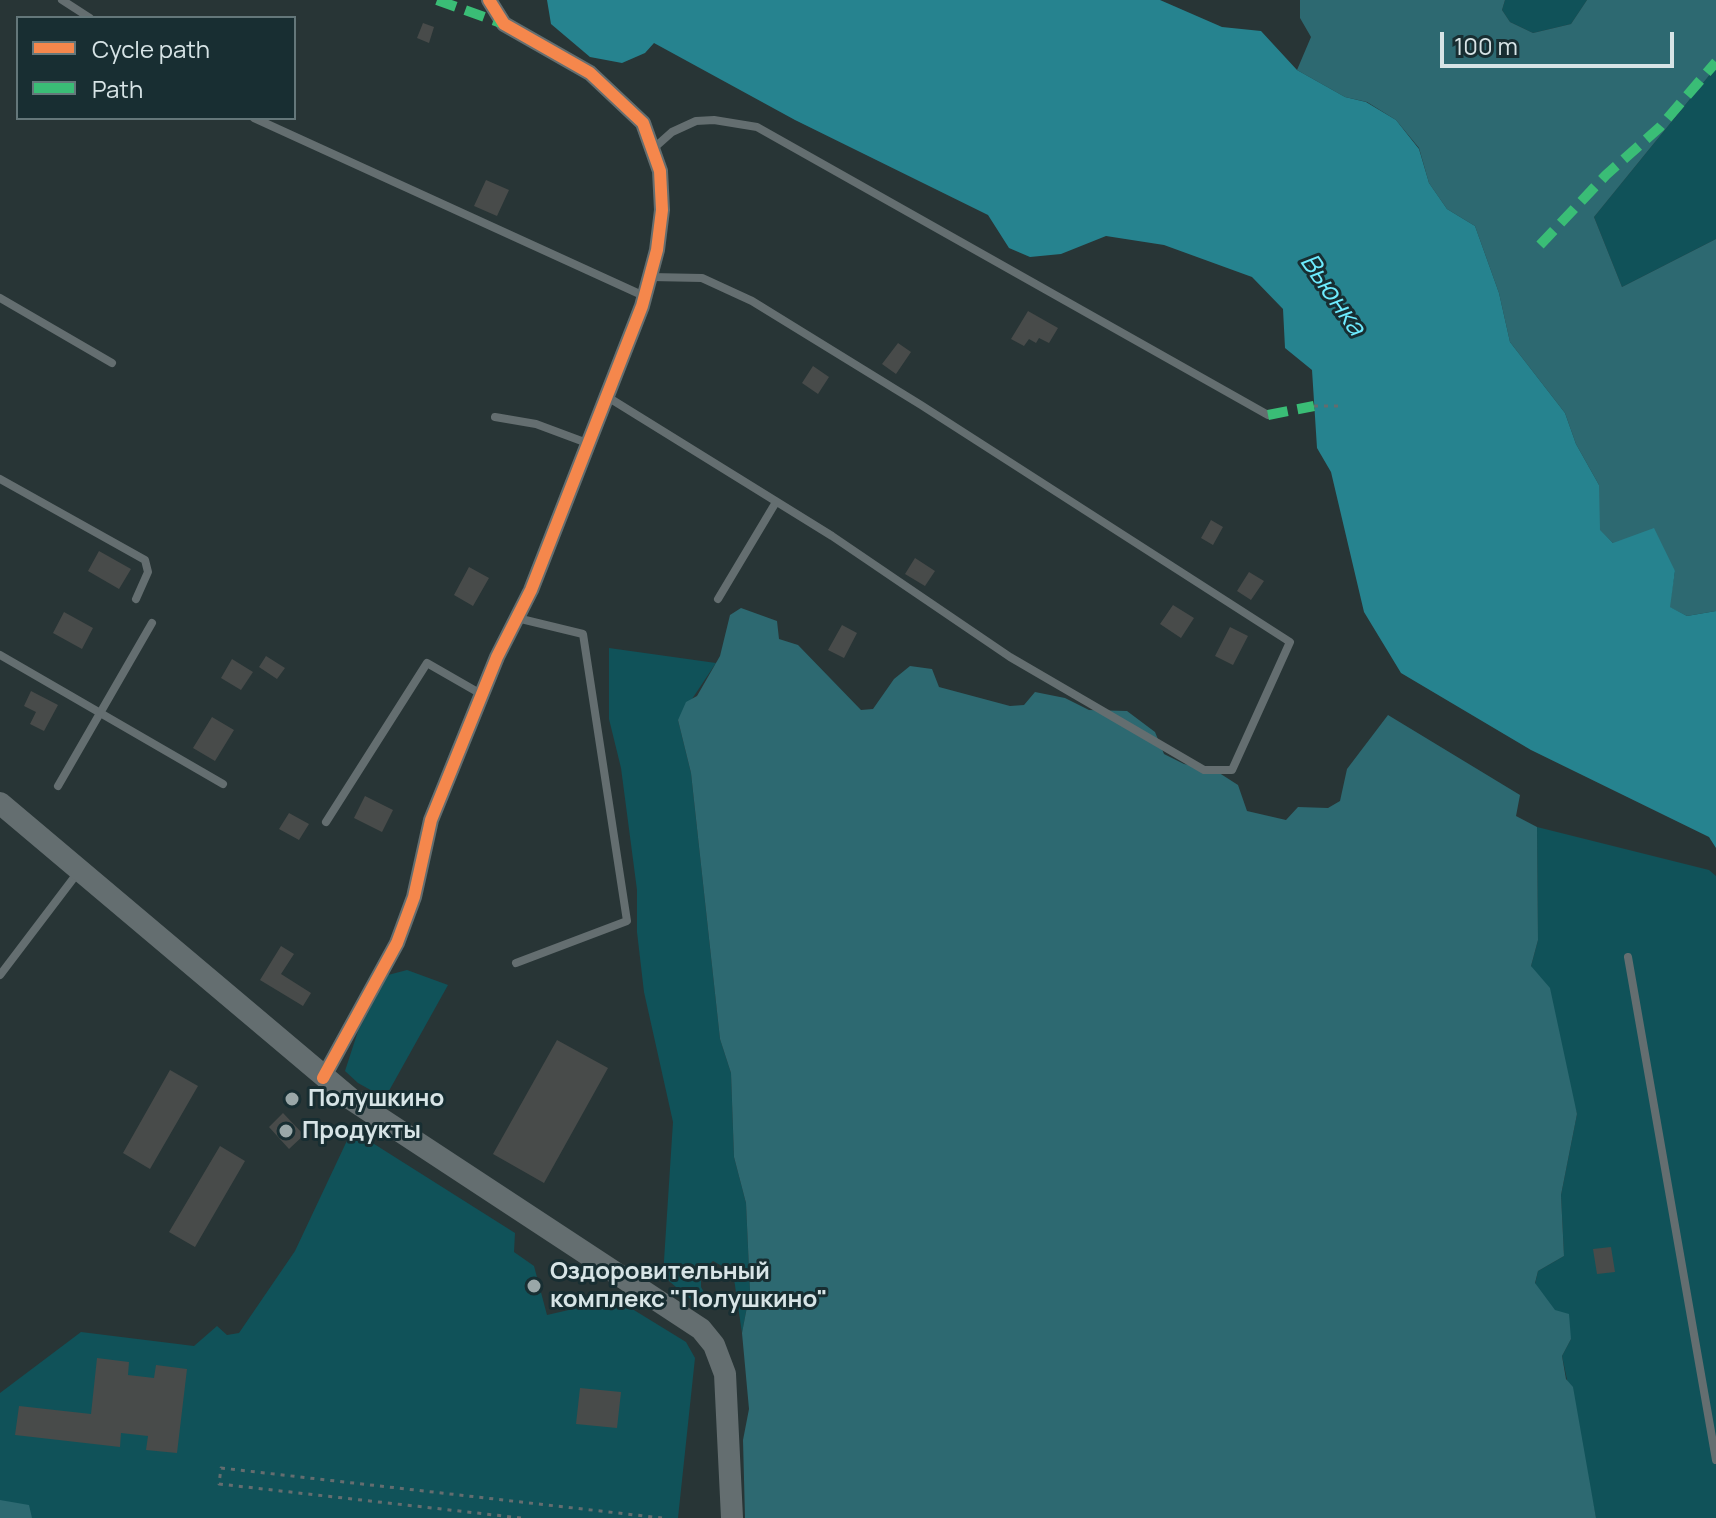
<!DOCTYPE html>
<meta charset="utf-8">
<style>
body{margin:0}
#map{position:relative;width:1716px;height:1518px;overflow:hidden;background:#283536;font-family:Manrope,sans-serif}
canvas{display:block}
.legend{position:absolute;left:16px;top:16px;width:280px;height:104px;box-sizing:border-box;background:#182e32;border:2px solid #64777a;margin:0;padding:10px 14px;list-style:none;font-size:24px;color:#d7e4e6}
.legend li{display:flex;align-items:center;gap:16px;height:40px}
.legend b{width:40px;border:2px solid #64777a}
.scale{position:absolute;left:1440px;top:32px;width:234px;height:36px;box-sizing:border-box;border:4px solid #d7e4e6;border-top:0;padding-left:10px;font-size:24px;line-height:28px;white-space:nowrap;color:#d7e4e6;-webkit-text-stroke:6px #182e32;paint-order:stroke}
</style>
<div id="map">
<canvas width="1716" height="1518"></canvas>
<ul class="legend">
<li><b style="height:10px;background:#f5874c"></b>Cycle path</li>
<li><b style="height:10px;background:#3abd76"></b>Path</li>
</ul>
<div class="scale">100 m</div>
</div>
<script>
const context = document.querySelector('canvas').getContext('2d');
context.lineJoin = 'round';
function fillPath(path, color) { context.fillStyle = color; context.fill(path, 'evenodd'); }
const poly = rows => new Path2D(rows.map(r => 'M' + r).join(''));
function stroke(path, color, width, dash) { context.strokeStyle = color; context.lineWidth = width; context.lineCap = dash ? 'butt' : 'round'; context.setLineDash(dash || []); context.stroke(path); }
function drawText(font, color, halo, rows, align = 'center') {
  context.font = font + ' Manrope,sans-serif'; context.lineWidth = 6; context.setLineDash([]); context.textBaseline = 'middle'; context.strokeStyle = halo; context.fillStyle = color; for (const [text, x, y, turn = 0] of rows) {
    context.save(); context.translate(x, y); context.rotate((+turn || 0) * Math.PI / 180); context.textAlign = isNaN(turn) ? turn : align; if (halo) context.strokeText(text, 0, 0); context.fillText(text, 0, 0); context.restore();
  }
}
const green = poly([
 [1505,0,1587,0,1571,24,1533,33,1510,22,1502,10],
 [1716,67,1716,239,1622,287,1594,217],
 [609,648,716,663,678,720,691,773,720,1039,731,1073,734,1157,746,1203,750,1291,742,1333,733,1272,713,1261,701,1272,701,1287,706,1296,695,1303,663,1276,673,1122,644,992,637,932,637,890,621,768,609,719],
 [1537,827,1709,870,1716,876,1716,1518,1596,1518,1562,1356,1571,1339,1535,1284,1538,1271,1564,1256,1561,1195,1577,1114,1531,966,1538,940],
 [407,970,448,985,385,1098,358,1083,345,1071,358,1031,388,975],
 [352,1130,515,1233,514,1252,534,1266,547,1315,616,1299,686,1342,695,1358,678,1518,0,1518,0,1393,81,1332,194,1346,217,1326,227,1335,239,1333,295,1251]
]);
const forest = poly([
 [1300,0,1505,0,1502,10,1510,22,1533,33,1571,24,1587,0,1716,0,1716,67,1594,217,1622,287,1716,239,1716,611,1687,616,1669,607,1675,571,1613,543,1599,530,1599,485,1576,444,1565,413,1510,342,1499,293,1475,226,1447,209,1429,183,1419,148,1396,120,1367,102,1345,97,1297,70,1311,37,1300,18],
 [741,608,777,621,779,639,798,645,861,710,873,709,894,679,910,666,932,669,939,687,1010,706,1024,705,1035,692,1065,698,1089,710,1127,711,1155,732,1164,754,1184,764,1213,769,1238,785,1247,811,1286,820,1298,807,1328,808,1340,801,1347,769,1388,715,1520,795,1516,816,1537,827,1538,940,1531,966,1550,988,1577,1114,1561,1195,1564,1256,1538,1271,1535,1283,1555,1310,1569,1314,1571,1339,1562,1356,1566,1379,1573,1387,1596,1518,745,1518,743,1440,749,1409,742,1333,750,1291,746,1203,734,1157,731,1073,720,1039,691,773,678,720,686,702,697,696,720,656,730,615],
 [0,1500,29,1505,32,1518,0,1518]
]);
const water = poly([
 [547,0,1160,0,1222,27,1261,31,1297,70,1345,97,1366,102,1396,120,1419,149,1429,183,1447,209,1475,226,1499,293,1510,342,1565,413,1576,444,1599,485,1600,530,1613,543,1654,528,1675,571,1670,607,1687,616,1716,611,1716,848,1709,837,1531,750,1401,673,1364,612,1331,472,1317,448,1312,370,1285,348,1283,309,1252,277,1164,245,1106,236,1061,254,1030,257,1009,248,988,215,795,120,654,43,645,53,622,63,590,57,551,24]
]);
const building = poly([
 [423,23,434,27,429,43,417,38],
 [486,180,509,190,497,216,474,206],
 [1028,311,1058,328,1049,343,1039,338,1036,343,1029,339,1024,346,1011,339],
 [898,343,911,352,896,374,882,364],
 [813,366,829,377,818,394,802,383],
 [1211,520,1223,527,1213,545,1201,538],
 [99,551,131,569,119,589,88,571],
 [915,558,935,571,925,586,905,574],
 [469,567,489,578,473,606,454,595],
 [1249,572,1264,581,1251,600,1237,591],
 [1173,605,1194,618,1181,638,1160,624],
 [64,612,93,628,82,649,53,633],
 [842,625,857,633,844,658,828,650],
 [1230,627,1248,636,1233,665,1215,656],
 [266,656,285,668,277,679,259,667],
 [232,659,253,672,241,690,221,678],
 [31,691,58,705,44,731,30,724,36,712,24,706],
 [212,717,234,730,215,761,193,748],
 [365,796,393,810,382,832,354,818],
 [289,813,309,824,299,840,279,829],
 [281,946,294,954,281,974,311,993,303,1006,260,980],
 [557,1040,608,1068,544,1183,493,1154],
 [170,1070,198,1086,150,1169,123,1153],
 [283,1113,304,1135,289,1149,269,1127],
 [220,1146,245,1161,195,1247,169,1232],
 [1611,1247,1615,1272,1597,1274,1593,1249],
 [97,1358,129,1362,128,1375,154,1378,156,1365,187,1369,177,1453,146,1450,148,1436,121,1433,120,1447,15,1435,19,1406,91,1414],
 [580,1388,621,1392,617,1428,576,1424]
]);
const path = poly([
 [1314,406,1344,406],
 [521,1518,219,1484,221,1468,662,1518]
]);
const lane = poly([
 [62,0,90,18],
 [254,118,644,296],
 [654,148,672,132,696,121,714,120,757,127,1268,415],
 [0,298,112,363],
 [606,396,832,536,1010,657,1204,770,1232,770,1290,642,921,405,752,301,702,278,651,277],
 [495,417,536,424,587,443],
 [0,479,145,560,148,572,136,599],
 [718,599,776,502],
 [0,655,223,784],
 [58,786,152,623],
 [326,822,427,663,481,694],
 [1628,957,1716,1460],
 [516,963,627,921,583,634,517,618],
 [0,975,79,871]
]);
const street = poly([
 [323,1078,397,943,414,897,431,820,497,657,531,590,642,306,657,250,662,210,660,171,643,123,590,73,504,24,489,0]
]);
const secondary = poly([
 [0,803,351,1099,701,1329,714,1345,725,1374,732,1518]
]);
const quiet = poly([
 [437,0,501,23],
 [1540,245,1606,175,1660,127,1716,62],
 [1268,415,1314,406]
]);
const cycleway = poly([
 [323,1078,397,943,414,897,431,820,497,657,531,590,642,306,657,250,662,210,660,171,643,123,590,73,504,24,489,0]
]);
const markers = [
 [292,1099,8,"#9aa7a8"],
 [286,1131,8,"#9aa7a8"],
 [534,1286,8,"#9aa7a8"]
];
const poiNames = [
 ["Полушкино",308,1099],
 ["Продукты",302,1131],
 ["Оздоровительный",550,1272],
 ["комплекс \"Полушкино\"",550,1300]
];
const waterNames = [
 ["Вьюнка",1332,295,55]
];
fillPath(green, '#105259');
fillPath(forest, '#2d6971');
fillPath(water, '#26838f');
fillPath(building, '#484b4a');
stroke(path, '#646d6f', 3, [4, 6]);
stroke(lane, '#646e70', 8);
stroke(street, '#646e70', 16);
stroke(secondary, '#646e70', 22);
stroke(quiet, '#3abd76', 10, [20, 10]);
stroke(cycleway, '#f5874c', 12);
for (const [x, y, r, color] of markers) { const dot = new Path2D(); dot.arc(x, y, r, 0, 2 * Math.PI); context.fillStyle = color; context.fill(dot); stroke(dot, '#182e32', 3); }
drawText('bold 24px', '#d7e4e6', '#182e32', poiNames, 'left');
drawText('italic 26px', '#6eecff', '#182e32', waterNames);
</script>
